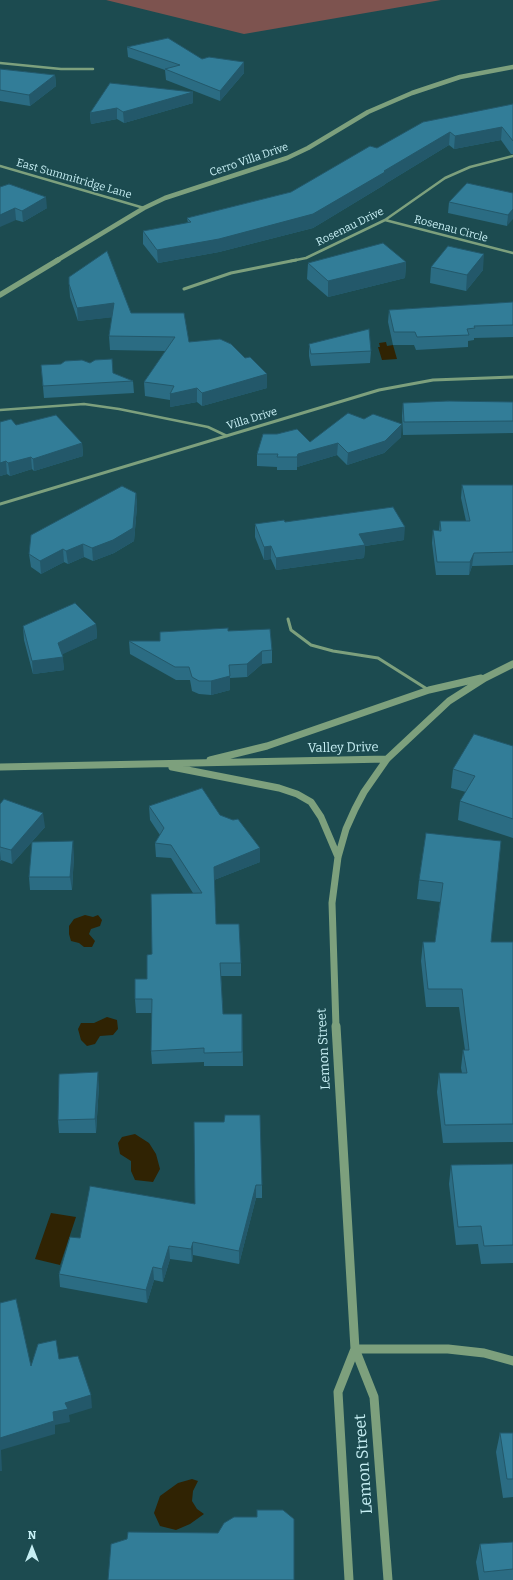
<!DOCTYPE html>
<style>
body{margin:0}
#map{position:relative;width:513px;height:1580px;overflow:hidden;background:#1c4b50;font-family:Bitter,serif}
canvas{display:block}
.north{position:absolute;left:12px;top:1528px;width:40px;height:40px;-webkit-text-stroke:3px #1c4b50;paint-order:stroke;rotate:0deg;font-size:11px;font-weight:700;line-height:16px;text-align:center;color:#c6eef3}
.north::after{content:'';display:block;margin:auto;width:14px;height:18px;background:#c6eef3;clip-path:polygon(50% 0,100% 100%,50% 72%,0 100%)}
</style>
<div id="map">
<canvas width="513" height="1580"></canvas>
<div class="north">N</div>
</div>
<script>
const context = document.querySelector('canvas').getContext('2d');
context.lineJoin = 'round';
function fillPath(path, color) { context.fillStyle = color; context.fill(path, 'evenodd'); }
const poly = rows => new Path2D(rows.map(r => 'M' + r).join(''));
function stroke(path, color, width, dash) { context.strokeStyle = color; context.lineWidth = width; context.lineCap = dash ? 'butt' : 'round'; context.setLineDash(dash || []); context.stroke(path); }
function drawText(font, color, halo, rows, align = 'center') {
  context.font = font + ' Bitter,serif'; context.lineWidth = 3; context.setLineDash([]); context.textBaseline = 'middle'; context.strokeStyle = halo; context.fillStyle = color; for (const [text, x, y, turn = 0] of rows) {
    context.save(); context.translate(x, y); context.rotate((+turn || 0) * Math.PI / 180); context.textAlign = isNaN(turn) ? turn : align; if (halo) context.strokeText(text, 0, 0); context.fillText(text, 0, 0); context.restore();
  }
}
const green = poly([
 [106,0,441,0,244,34]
]);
const water = poly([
 [386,342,387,346,393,345,397,359,382,360,378,347,380,347,379,343],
 [85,915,93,917,98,915,102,920,100,926,91,929,89,934,95,941,92,947,84,947,79,943,71,941,69,934,69,926,74,919],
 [107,1017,117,1020,118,1029,113,1035,100,1036,95,1044,87,1046,81,1040,78,1029,81,1023,94,1023],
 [135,1134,149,1143,156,1154,160,1169,153,1182,135,1180,131,1171,131,1161,120,1154,118,1143,122,1137],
 [51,1213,76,1217,60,1265,35,1259],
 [192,1479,198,1481,193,1491,192,1501,197,1509,204,1514,190,1524,176,1530,160,1526,154,1513,160,1496,178,1483]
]);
const serviceFar1 = poly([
 [0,410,84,404,119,409,208,427,227,436]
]);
const service = poly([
 [288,619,291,630,311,645,333,651,378,658,427,689]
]);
const minorFar1 = poly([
 [0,63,61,69,93,69],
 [0,166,144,208],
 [385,220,513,253],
 [291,261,306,258,385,220,445,178,470,167,513,156]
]);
const minor = poly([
 [184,289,231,273,296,260],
 [0,504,379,390,433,380,513,377]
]);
const tertiaryFar3 = poly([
 [56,261,144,208,165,198,287,158,308,148,368,112,412,93,460,77,513,67]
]);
const tertiaryFar2 = poly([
 [0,295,58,260]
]);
const tertiaryFar1 = poly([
 [210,760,267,746,429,690,481,678],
 [0,767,387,759],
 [172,767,279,788,297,794,311,802,321,817,338,857],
 [336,1027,332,903,338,857,346,829,355,809,364,792,387,759,449,701,485,678,513,664]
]);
const tertiary = poly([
 [336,1026,355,1349,374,1397,388,1580],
 [355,1349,448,1349,484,1353,513,1361],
 [349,1580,338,1392,355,1349]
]);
const wall = poly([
 [127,47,202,59,244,62,244,73,220,101,166,80,165,70,128,57],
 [0,69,55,75,56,86,30,106,0,101],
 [193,92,193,103,124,123,117,119,91,124,90,113],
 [513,104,513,154,511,154,501,140,454,149,449,145,385,184,384,185,313,228,219,252,158,263,143,244,143,231,188,223,187,218,291,192,377,148],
 [0,187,47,208,23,222,16,220],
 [513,193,507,226,448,213,449,202],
 [406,262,405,278,328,297,307,279,308,263],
 [431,267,483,270,466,291,430,283],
 [69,284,131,313,189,342,267,388,202,406,197,402,170,407,170,400,145,396,144,382,166,351,110,350,109,336,112,317,78,321,70,297],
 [513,302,513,337,474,338,474,340,468,341,468,347,416,350,414,345,393,345,388,322,389,310],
 [309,344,371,351,370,363,311,366,309,356],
 [41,365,113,373,133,381,134,393,44,398],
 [513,402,513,433,403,435,402,416,403,403],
 [16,425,82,443,83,456,34,471,32,469,10,476,7,474,0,476],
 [401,437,384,453,347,465,337,455,297,467,297,470,277,470,277,467,257,466,257,454,310,442],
 [462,485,513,485,513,565,472,566,469,575,436,575,432,543,433,530,439,531,440,521,466,521,461,498],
 [136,493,137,506,134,541,114,553,93,561,84,557,68,564,64,562,41,574,31,567,29,554],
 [285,522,404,540,365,546,364,558,276,570,271,559,264,560,255,537,255,524],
 [96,624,97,638,62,654,64,670,33,674,24,640,23,626],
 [228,631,272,650,272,663,262,664,247,677,230,678,230,690,211,695,199,694,192,691,190,680,176,680,130,654,129,641,160,641],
 [513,746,513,838,458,820,460,801,466,792,451,788,453,769],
 [0,804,45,827,12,864,1,860,0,861],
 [149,806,220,815,260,862,214,880,216,924,241,963,241,976,221,976,223,1014,242,1014,243,1066,204,1066,204,1062,152,1064,151,1051,152,1013,136,1013,135,999,147,979,152,954,193,893,171,858,156,857,155,843,160,835,150,820],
 [426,833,491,942,513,942,513,1142,443,1143,437,1092,439,1073,462,1073,461,1068,463,1050,465,1050,459,1007,426,1007,421,961,423,942,435,942,440,902,417,899,419,880],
 [74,855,72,890,30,890,29,877],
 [99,1085,96,1133,59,1133,58,1120],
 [194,1122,262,1185,262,1198,256,1198,239,1264,193,1255,192,1262,170,1259,163,1282,154,1280,147,1303,60,1287,59,1274,80,1238,195,1204],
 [513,1164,513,1263,481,1264,478,1244,456,1245,449,1184,451,1165],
 [500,1433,513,1433,513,1497,503,1498,496,1452],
 [513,1542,513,1580,479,1580,476,1562,480,1544]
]);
const shadedWall = poly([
 [244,62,244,73,220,101,220,91],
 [55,75,56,86,30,106,29,95],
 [193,92,193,103,124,123,123,112],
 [117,108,117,119,91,124,90,113],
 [502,127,501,140,454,149,455,136],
 [450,132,449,145,385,184,384,185,313,228,219,252,158,263,157,250,384,171],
 [46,197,47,208,23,222,22,211],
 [15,208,16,220,0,227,0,215],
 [513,209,513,219,507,226,508,215],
 [484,254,483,270,466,291,467,275],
 [406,262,405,278,328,297,328,281],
 [114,303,115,317,78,321,77,308],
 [267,374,267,388,202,406,202,393],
 [197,388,197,402,170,407,170,394],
 [402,424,401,437,384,453,347,465,348,453],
 [82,443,83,456,34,471,33,459],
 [338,443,337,455,297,467,297,470,297,457,298,454],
 [31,457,32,469,10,476,8,463],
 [6,461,7,474,0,476,0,463],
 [136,493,137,506,134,541,114,553,93,561,92,548],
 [405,527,404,540,365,546,364,558,276,570,276,558,359,534],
 [83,544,84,557,68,564,66,551],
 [271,546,271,559,264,560,264,547],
 [63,549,64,562,41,574,40,561],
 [474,553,472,566,469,575,470,562],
 [96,624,97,638,59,656,58,643],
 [262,651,262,664,247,677,247,664],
 [63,657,64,670,33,674,32,661],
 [230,676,230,690,211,695,211,681],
 [43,813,45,827,12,864,11,850],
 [73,841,74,855,72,890,70,877],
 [260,848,260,862,214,880,214,867],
 [0,851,1,860,0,861],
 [98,1072,99,1085,96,1133,95,1119],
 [256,1185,256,1198,239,1264,239,1251],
 [193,1242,193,1255,192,1262,191,1249],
 [169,1246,170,1259,163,1282,162,1269],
 [153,1267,154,1280,147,1303,146,1290],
 [91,1395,92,1408,69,1415,70,1422,55,1425,55,1434,1,1450,2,1471,0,1471,0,1438,53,1412,65,1403]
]);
const building = poly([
 [168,38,202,59,209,57,244,62,220,91,165,69,180,65,127,47,168,38],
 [0,69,55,75,29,95,0,90,0,69],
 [110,83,193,92,123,112,117,108,90,113,110,83],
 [513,104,513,141,502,127,455,136,450,132,384,171,385,172,313,214,219,239,157,250,143,231,191,222,187,218,291,192,370,146,377,148,423,122,513,104],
 [467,183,513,193,513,209,508,215,449,202,467,183],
 [9,184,46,197,22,211,15,208,0,215,0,187,9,184],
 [383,243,406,262,328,281,308,263,383,243],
 [448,246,484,254,467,275,431,267,448,246],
 [107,251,131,313,184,313,189,342,220,339,231,344,245,358,250,357,267,374,202,393,197,388,170,394,174,386,144,382,175,337,109,336,114,303,77,308,69,284,69,277,107,251],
 [513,302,513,325,474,326,475,328,467,329,469,335,417,337,415,332,394,332,389,310,513,302],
 [369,329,371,351,311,354,309,344,369,329],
 [112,359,113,373,133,381,43,386,41,365,61,364,65,361,82,360,90,363,95,360,112,359],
 [448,401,513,402,513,421,404,422,403,403,448,401],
 [348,413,364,419,373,414,402,424,385,441,348,453,338,443,298,454,297,457,277,457,278,454,257,454,263,434,277,434,297,429,310,442,348,413],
 [56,415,82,443,33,459,31,457,8,463,6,461,0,463,0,422,11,419,16,425,56,415],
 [462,485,513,485,513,552,474,553,470,562,437,562,433,530,441,531,440,521,470,521,462,485],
 [122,486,136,493,133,528,113,540,92,548,83,544,66,551,63,549,40,561,29,554,31,535,122,486],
 [393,507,405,527,359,534,365,545,276,558,271,546,264,547,255,524,284,520,285,522,393,507],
 [75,603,96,624,58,643,63,657,32,661,23,626,75,603],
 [228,628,228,631,270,629,272,650,262,651,247,664,229,665,230,676,211,681,199,681,192,677,189,667,175,667,129,641,160,641,160,632,228,628],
 [474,734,513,746,513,819,460,801,475,776,453,769,474,734],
 [202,788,220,815,233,820,238,819,260,848,214,867,216,924,239,924,241,963,220,963,223,1014,242,1014,242,1052,204,1053,204,1048,151,1051,152,999,135,999,135,979,147,979,147,955,152,954,151,894,202,893,171,845,155,843,164,828,149,806,202,788],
 [4,799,43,813,11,850,0,847,0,804,4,799],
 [426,833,501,841,491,942,513,942,513,1124,445,1125,439,1073,467,1073,463,1050,469,1050,462,989,428,989,423,942,435,942,443,883,419,880,426,833],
 [73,841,70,877,29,877,32,842,73,841],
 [98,1072,95,1119,58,1120,59,1074,98,1072],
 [225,1115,260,1115,262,1185,256,1185,239,1251,193,1242,191,1249,169,1246,162,1269,153,1267,146,1290,59,1274,70,1237,80,1238,90,1186,195,1204,194,1122,224,1122,225,1115],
 [513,1164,513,1245,484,1246,481,1226,458,1227,451,1165,513,1164],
 [16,1299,31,1366,38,1344,56,1340,59,1359,78,1356,91,1395,65,1403,68,1409,53,1412,54,1421,0,1438,0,1303,16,1299],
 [500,1433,513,1433,513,1479,507,1479,500,1433],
 [257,1510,283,1510,294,1519,294,1580,108,1580,111,1544,127,1539,128,1532,218,1533,224,1523,234,1517,257,1517,257,1510],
 [513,1542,513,1569,484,1572,480,1544,513,1542]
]);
const farStreetnames = [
 ["Cerro Villa Drive",249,160,-19],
 ["East Summitridge Lane",74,179,16],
 ["Rosenau Drive",350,227,-26],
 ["Rosenau Circle",451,229,15],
 ["Villa Drive",252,419,-17]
];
const streetNames = [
 ["Valley Drive",343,748,-1],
 ["Lemon Street",324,1049,-93]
];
const nearStreetnames = [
 ["Lemon Street",364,1464,-94]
];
fillPath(green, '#7d534f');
fillPath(water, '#302303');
stroke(serviceFar1, '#7da07d', 2.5);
stroke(service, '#7da07d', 3);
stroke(minorFar1, '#7da07d', 2.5);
stroke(minor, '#7da07d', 3);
stroke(tertiaryFar3, '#7da07d', 4.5);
stroke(tertiaryFar2, '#7da07d', 5.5);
stroke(tertiaryFar1, '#7da07d', 7);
stroke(tertiary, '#7da07d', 9);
fillPath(wall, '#2b6c83');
fillPath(shadedWall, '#23586a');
fillPath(building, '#327d98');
stroke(building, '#23586a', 1);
drawText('11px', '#c6eef3', '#1c4b50', farStreetnames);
drawText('13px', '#c6eef3', '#1c4b50', streetNames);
drawText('16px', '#c6eef3', '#1c4b50', nearStreetnames);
</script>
